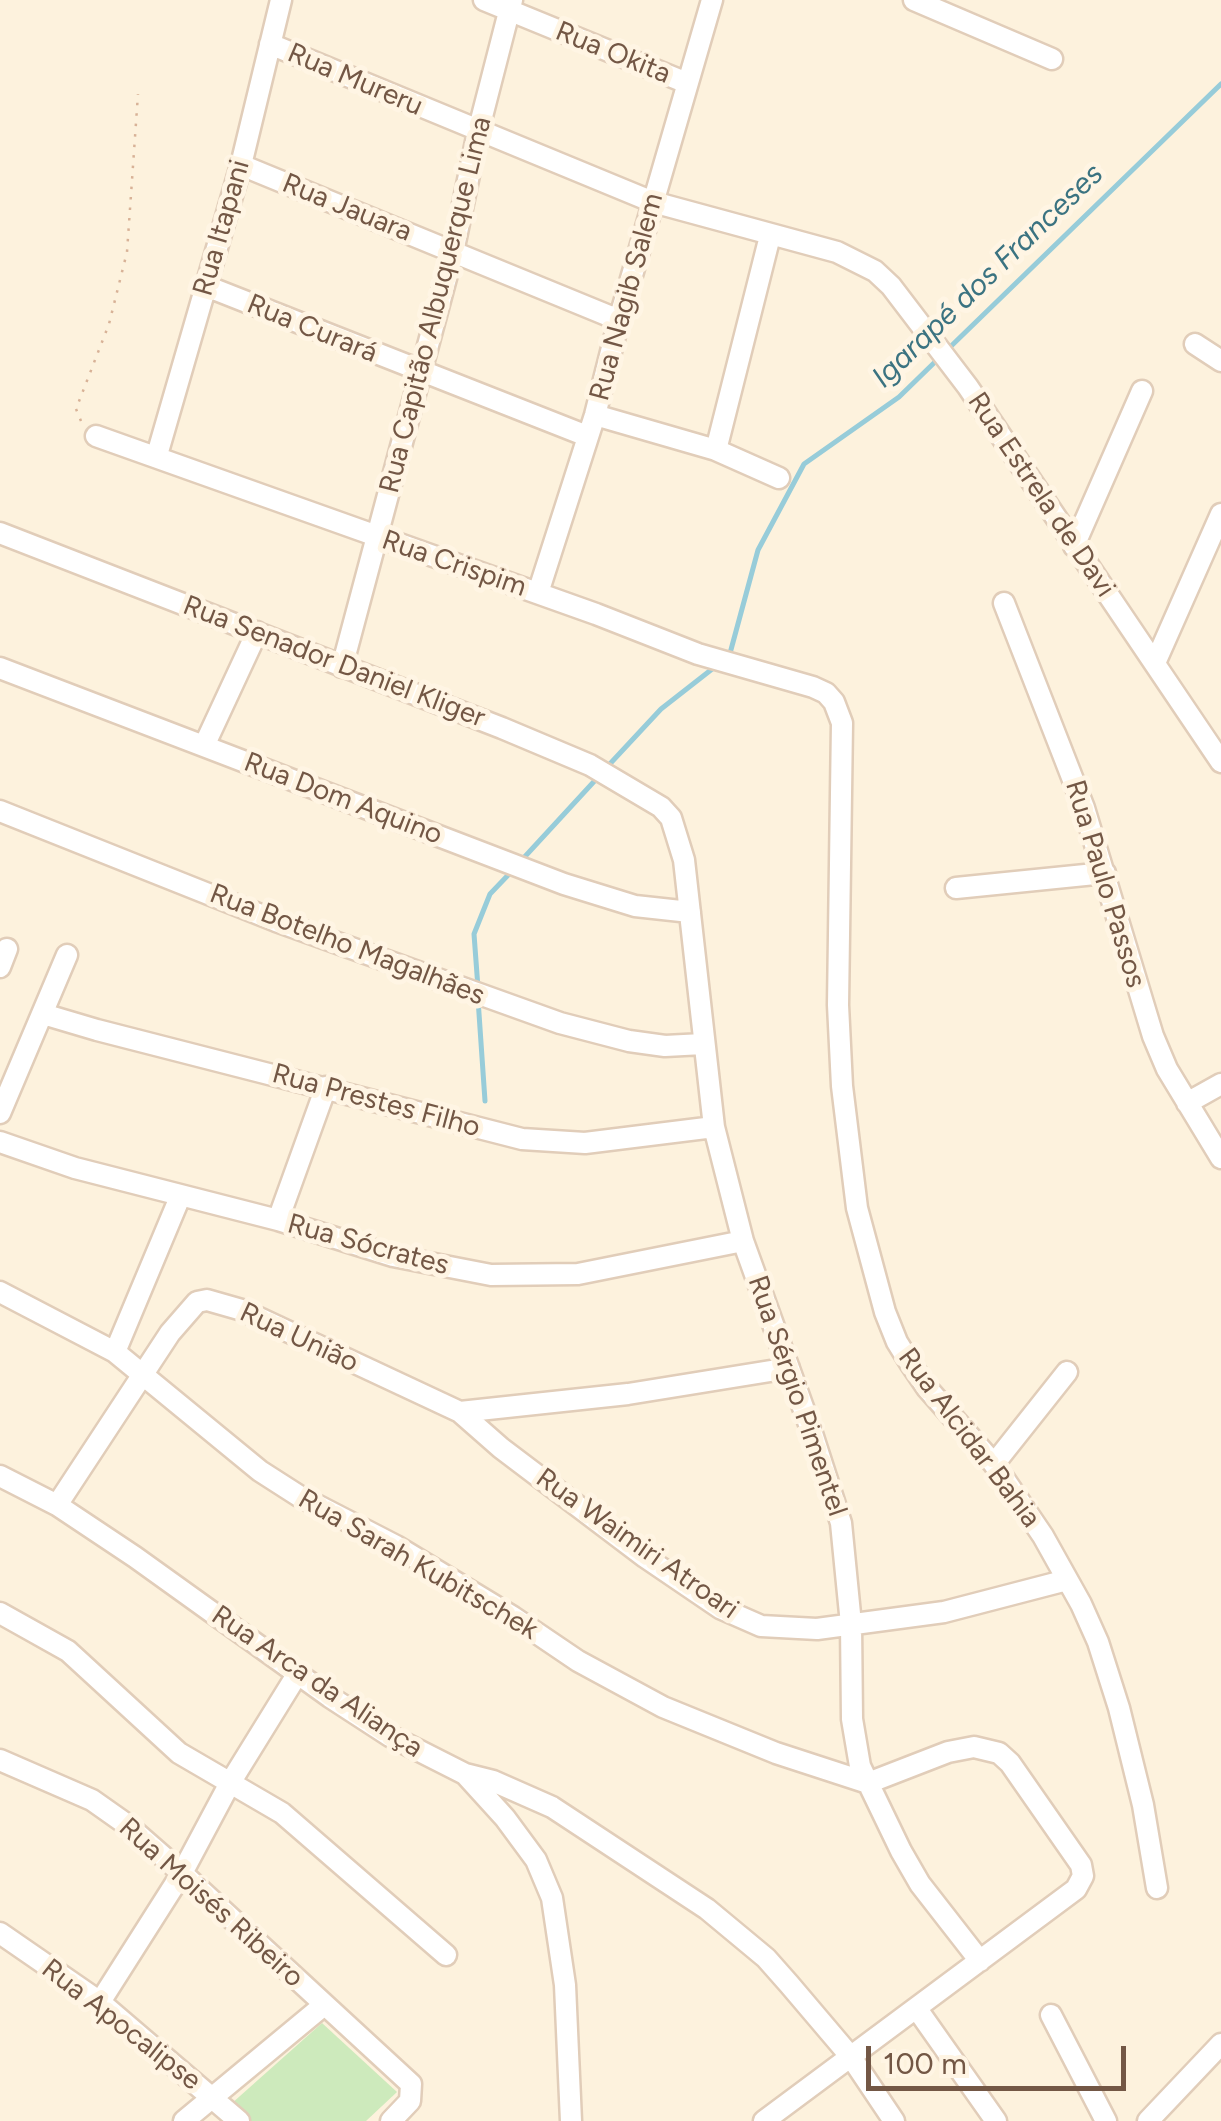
<!DOCTYPE html>
<meta charset="utf-8">
<style>
body{margin:0}
#map{position:relative;width:1221px;height:2121px;overflow:hidden;background:#fdf2dd;font-family:Figtree,sans-serif}
canvas{display:block}
.scale{position:absolute;left:866px;top:2046px;width:260px;height:45px;box-sizing:border-box;border:5px solid #735745;border-top:0;padding-left:12px;font-size:30px;line-height:35px;white-space:nowrap;color:#735745;-webkit-text-stroke:8px #fff5e4;paint-order:stroke}
</style>
<div id="map">
<canvas width="1221" height="2121"></canvas>
<div class="scale">100 m</div>
</div>
<script>
const context = document.querySelector('canvas').getContext('2d');
context.lineJoin = 'round';
function fillPath(path, color) { context.fillStyle = color; context.fill(path, 'evenodd'); }
const poly = rows => new Path2D(rows.map(r => 'M' + r).join(''));
function stroke(path, color, width, dash) { context.strokeStyle = color; context.lineWidth = width; context.lineCap = dash ? 'butt' : 'round'; context.setLineDash(dash || []); context.stroke(path); }
function drawText(font, color, halo, rows, align = 'center') {
  context.font = font + ' Figtree,sans-serif'; context.lineWidth = 10; context.setLineDash([]); context.textBaseline = 'middle'; context.strokeStyle = halo; context.fillStyle = color; for (const [text, x, y, turn = 0] of rows) {
    context.save(); context.translate(x, y); context.rotate((+turn || 0) * Math.PI / 180); context.textAlign = isNaN(turn) ? turn : align; if (halo) context.strokeText(text, 0, 0); context.fillText(text, 0, 0); context.restore();
  }
}
const green = poly([
 [322,2023,397,2092,366,2121,249,2121,231,2104]
]);
const stream = poly([
 [945,352,1221,84],
 [729,657,758,550,804,464,899,397,937,360],
 [607,767,661,709,716,666],
 [519,863,600,775],
 [478,988,474,934,490,894,512,871],
 [478,999,485,1101]
]);
const path = poly([
 [81,421,76,409,109,324,127,252,138,94]
]);
const minor = poly([
 [484,0,687,83],
 [914,0,1052,59],
 [270,44,653,202,837,252,875,271,891,286,968,387,1221,762],
 [241,165,619,320],
 [206,286,587,436],
 [1195,344,1221,361],
 [595,415,716,450,779,478],
 [96,436,596,614,698,654,813,687,826,693,834,702,842,723,838,1005,842,1086,857,1208,885,1312,897,1342,910,1363,927,1388,994,1464,1043,1536,1081,1604,1098,1642,1119,1708,1143,1805,1157,1888],
 [716,450,770,236],
 [157,455,241,165,281,0],
 [0,533,502,728,590,765,661,807,671,818,684,860,714,1127,743,1241,809,1424,841,1523,851,1624,852,1719,860,1766,901,1851,920,1884,980,1961],
 [1074,546,1142,391],
 [538,593,595,415,619,320,712,0],
 [1004,603,1084,808,1153,1036,1167,1069,1221,1158],
 [1155,663,1221,514],
 [342,667,453,252,478,132,512,0],
 [0,668,564,884,635,906,690,912],
 [204,746,257,632],
 [0,811,276,921,560,1023,629,1041,665,1046,703,1044],
 [956,888,1105,873],
 [0,967,7,949],
 [43,1014,97,1030,522,1139,585,1143,714,1127],
 [1187,1103,1221,1084],
 [0,1113,67,955],
 [0,1142,75,1168,278,1220,393,1256,491,1275,578,1274,743,1241],
 [278,1220,326,1087],
 [0,1292,115,1352,260,1471,299,1496,396,1546,513,1617,578,1661,663,1707,776,1753,868,1783,948,1752,974,1747,999,1753,1010,1763,1081,1865,1083,1876,1076,1889,764,2121],
 [115,1352,180,1197],
 [460,1412,628,1394,789,1368],
 [994,1464,1067,1372],
 [0,1476,57,1505,135,1557,330,1697,390,1736,465,1774,493,1781,552,1807,707,1909,766,1958,789,1984,851,2057,894,2121],
 [57,1505,170,1333,197,1302,207,1300,242,1310,460,1412,501,1448,645,1557,720,1608,761,1626,817,1629,944,1612,1067,1580],
 [0,1613,68,1651,179,1753,282,1813,446,1955],
 [0,1760,92,1800,126,1824,182,1873,411,2084,410,2101,391,2121],
 [465,1774,505,1818,536,1860,552,1898,565,1985,571,2121],
 [0,1933,100,2002,239,2121],
 [100,2002,182,1873,230,1783,298,1673],
 [917,2009,996,2121],
 [1051,2015,1106,2121],
 [184,2121,324,2005],
 [1148,2121,1221,2044]
]);
const streetNames = [
 ["Rua Okita",613,53,22],
 ["Rua Mureru",355,80,23],
 ["Rua Jauara",347,208,22],
 ["Rua Itapani",222,228,-74],
 ["Rua Nagib Salem",627,297,-75],
 ["Rua Capitão Albuquerque Lima",436,305,-76],
 ["Rua Curará",312,329,22],
 ["Rua Estrela de Davi",1041,495,56],
 ["Rua Crispim",454,564,19],
 ["Rua Senador Daniel Kliger",334,662,21],
 ["Rua Dom Aquino",343,799,21],
 ["Rua Paulo Passos",1105,884,73],
 ["Rua Botelho Magalhães",347,945,21],
 ["Rua Prestes Filho",376,1101,15],
 ["Rua Sócrates",368,1245,15],
 ["Rua União",299,1338,25],
 ["Rua Sérgio Pimentel",797,1396,71],
 ["Rua Alcidar Bahia",969,1438,53],
 ["Rua Waimiri Atroari",637,1544,35],
 ["Rua Sarah Kubitschek",418,1565,30],
 ["Rua Arca da Aliança",317,1682,34],
 ["Rua Moisés Ribeiro",211,1903,42],
 ["Rua Apocalipse",121,2025,38]
];
const waterNames = [
 ["Igarapé dos Franceses",988,276,-44]
];
fillPath(green, '#cdeabc');
stroke(stream, '#97ccd9', 5);
stroke(minor, '#e1cdb9', 25);
stroke(path, '#d8b297', 2.5, [2.5, 8]);
stroke(minor, '#fff', 20);
drawText('28px', '#735745', '#fff5e4', streetNames);
drawText('italic 30px', '#3b7381', '#fff5e4', waterNames);
</script>
